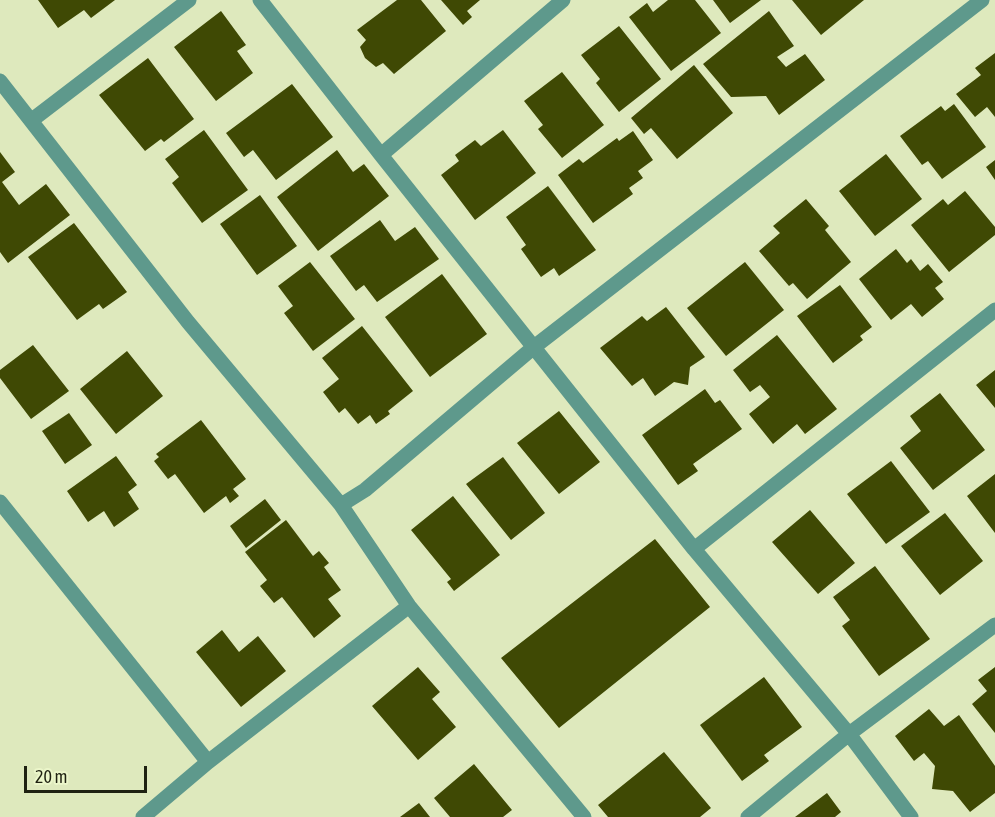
<!DOCTYPE html>
<style>
body{margin:0}
#map{position:relative;width:995px;height:817px;overflow:hidden;background:#dee9bd;font-family:"Asap Condensed",sans-serif}
canvas{display:block}
.scale{position:absolute;left:24px;top:766px;width:123px;height:27px;box-sizing:border-box;border:3px solid #1f2212;border-top:0;padding-left:8px;font-size:18px;line-height:21px;white-space:nowrap;color:#1f2212;-webkit-text-stroke:4px #ebf6ca;paint-order:stroke}
</style>
<div id="map">
<canvas width="995" height="817"></canvas>
<div class="scale">20 m</div>
</div>
<script>
const context = document.querySelector('canvas').getContext('2d');
context.lineJoin = 'round';
function fillPath(path, color) { context.fillStyle = color; context.fill(path, 'evenodd'); }
const poly = rows => new Path2D(rows.map(r => 'M' + r).join(''));
function stroke(path, color, width, dash) { context.strokeStyle = color; context.lineWidth = width; context.lineCap = dash ? 'butt' : 'round'; context.setLineDash(dash || []); context.stroke(path); }
const building = poly([
 [38,0,115,0,91,18,84,10,58,28],
 [397,0,421,0,446,31,394,74,383,63,376,67,365,58,360,47,366,40,357,30],
 [441,0,480,0,467,11,472,17,463,25],
 [668,0,695,0,721,33,671,71,629,17,647,3,653,12],
 [713,0,761,0,730,23],
 [792,0,864,0,821,35],
 [221,11,246,45,237,51,253,73,216,101,174,47],
 [769,11,794,46,777,57,786,67,805,54,825,80,779,115,766,96,731,97,703,64],
 [619,26,661,79,619,112,596,83,600,79,581,55],
 [995,53,995,117,987,107,975,117,956,94,981,75,975,68],
 [148,58,194,119,164,142,161,139,145,151,99,95],
 [694,65,733,113,677,159,651,128,644,134,631,118],
 [562,72,604,125,562,158,538,129,543,125,524,101],
 [292,84,333,137,276,180,253,150,244,157,226,133],
 [954,104,986,147,942,179,928,161,922,165,900,136,941,106,945,111],
 [204,130,248,190,202,223,172,183,179,177,165,159],
 [503,130,536,173,475,220,441,175,459,161,455,155,475,140,481,146],
 [633,131,653,160,638,171,643,178,629,188,633,194,593,223,558,175,579,159,583,163,617,138,619,141],
 [337,150,353,172,364,164,389,196,318,251,277,197],
 [0,152,15,172,2,182,19,205,46,184,70,215,8,263,0,252],
 [886,154,922,199,875,236,839,191],
 [995,160,995,180,986,167],
 [548,186,596,250,559,276,554,268,541,277,521,249,526,245,506,217],
 [965,191,995,227,995,235,949,272,911,225,943,199,948,205],
 [260,195,297,246,257,275,220,224],
 [806,199,829,226,825,230,851,262,807,299,793,283,789,286,759,251,780,233,773,226],
 [380,220,395,241,415,227,439,259,377,302,364,285,356,291,330,256],
 [74,223,127,292,103,309,99,304,77,320,28,257],
 [896,249,907,263,911,259,920,271,928,264,943,282,935,288,944,299,922,317,911,304,891,320,859,279],
 [310,262,355,319,313,351,284,313,293,306,278,286],
 [745,262,784,310,726,356,687,308],
 [442,274,487,334,430,377,385,317],
 [840,285,872,327,860,336,863,340,833,363,797,316],
 [666,307,705,357,690,367,688,385,674,382,655,396,643,378,632,386,600,348,642,316,647,321],
 [362,326,413,391,388,411,390,414,376,424,370,415,358,424,345,408,339,413,323,392,339,379,322,358],
 [777,335,837,409,805,434,797,424,773,444,749,414,770,397,760,385,750,392,733,370],
 [33,345,69,391,31,419,0,378,0,370],
 [127,351,163,396,116,434,80,389],
 [995,370,995,408,976,385],
 [705,389,715,403,720,400,742,429,693,464,698,471,678,485,642,435],
 [940,393,985,450,933,490,900,448,921,431,910,416],
 [559,411,600,462,559,494,517,443],
 [69,413,92,445,65,464,42,431],
 [201,420,246,479,233,489,239,496,230,503,226,496,204,513,175,474,168,479,154,461,159,457,156,454],
 [116,456,137,485,128,492,139,509,114,527,104,511,88,522,67,491],
 [503,457,545,513,511,540,466,484],
 [891,461,930,512,886,544,847,494],
 [995,474,995,533,967,496],
 [453,496,500,555,454,591,447,582,451,579,411,530],
 [265,499,281,520,246,548,230,526],
 [810,510,855,563,818,594,772,542],
 [945,513,983,561,940,595,901,546],
 [286,520,313,556,319,551,329,563,324,567,341,590,328,599,341,616,314,638,282,597,274,603,260,586,267,580,245,552],
 [655,539,710,607,559,728,501,658],
 [875,566,930,639,879,676,842,626,850,620,833,597],
 [222,630,239,652,258,636,286,671,241,707,196,652],
 [418,667,440,692,432,699,456,727,418,760,372,706],
 [995,667,995,733,972,704,987,691,978,680],
 [764,677,802,727,764,755,769,761,742,781,700,725],
 [929,709,944,726,959,715,995,766,995,793,970,812,953,791,932,789,935,766,924,753,914,761,895,736],
 [664,752,711,808,700,817,608,817,598,805],
 [474,764,512,810,503,817,450,817,434,798],
 [827,793,841,812,835,817,795,817],
 [419,803,430,817,400,817]
]);
const minor = poly([
 [260,0,381,155,694,549,849,734,911,817],
 [0,81,188,322,341,505,409,606,584,817],
 [32,120,189,0],
 [381,155,563,0],
 [0,502,208,762],
 [341,505,365,490,534,347,982,0],
 [694,549,995,310],
 [143,817,208,762,409,606],
 [748,817,849,734,995,625]
]);
fillPath(building, '#3f4904');
stroke(minor, '#5e998c', 15);
</script>
